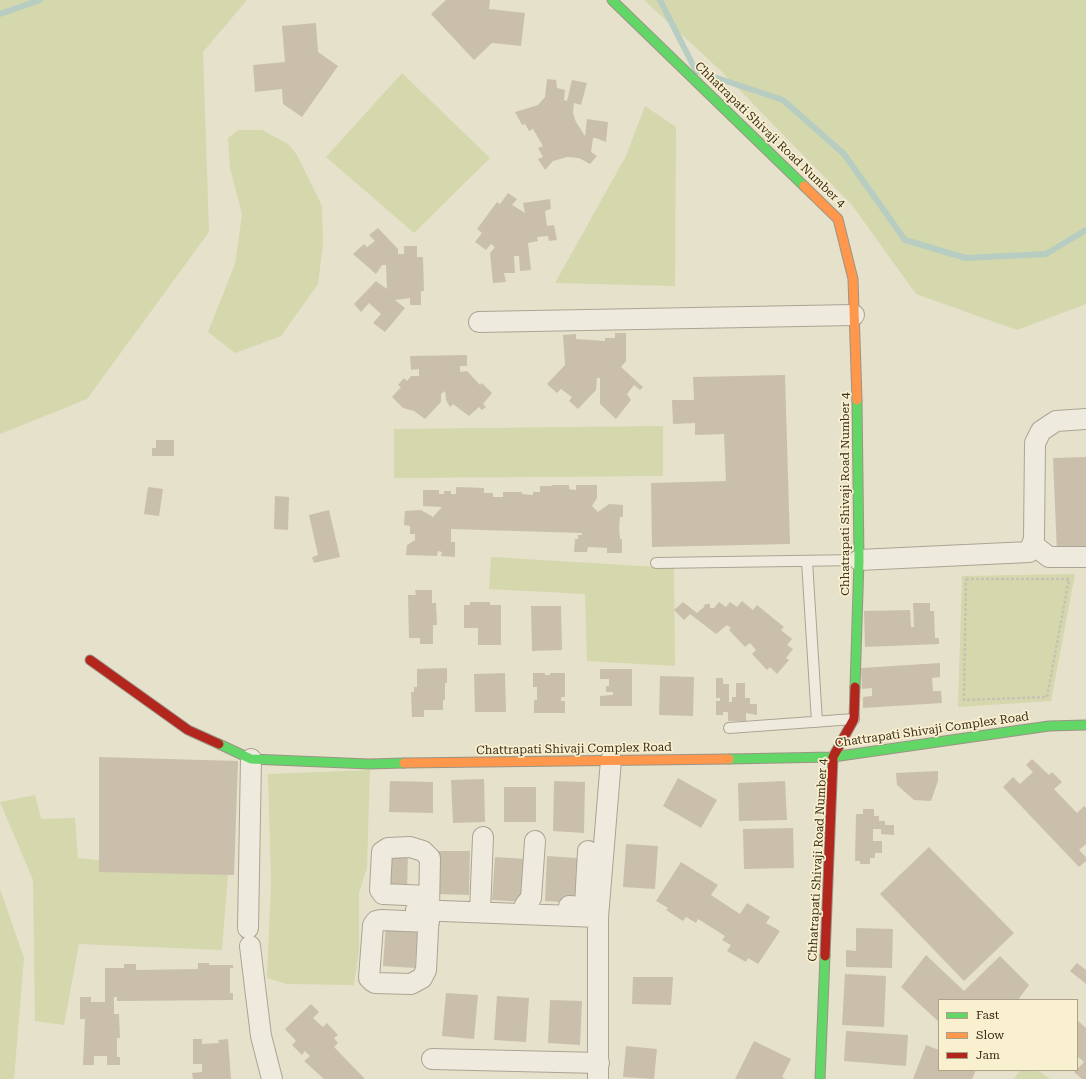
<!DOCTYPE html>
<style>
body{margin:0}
#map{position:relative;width:1086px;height:1079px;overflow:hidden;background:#e6e1cb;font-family:"Roboto Serif",serif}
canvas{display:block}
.legend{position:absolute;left:938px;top:999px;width:140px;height:72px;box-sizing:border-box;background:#f9f0cf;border:1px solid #ada287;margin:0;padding:5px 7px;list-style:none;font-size:12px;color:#3b2d1b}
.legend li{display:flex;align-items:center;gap:8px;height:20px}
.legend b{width:20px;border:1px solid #ada287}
</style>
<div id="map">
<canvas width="1086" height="1079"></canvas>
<ul class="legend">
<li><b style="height:5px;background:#63d668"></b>Fast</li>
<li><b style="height:5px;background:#ff974d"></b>Slow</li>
<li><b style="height:5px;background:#b3261e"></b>Jam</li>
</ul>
</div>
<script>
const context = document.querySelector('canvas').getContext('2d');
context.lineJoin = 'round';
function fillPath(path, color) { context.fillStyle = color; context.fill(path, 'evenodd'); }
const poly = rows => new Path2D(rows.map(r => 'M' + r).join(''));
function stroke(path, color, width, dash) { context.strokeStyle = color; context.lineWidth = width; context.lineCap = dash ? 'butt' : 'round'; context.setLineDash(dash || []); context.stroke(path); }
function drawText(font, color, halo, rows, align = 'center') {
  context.font = font + ' "Roboto Serif",serif'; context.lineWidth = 3.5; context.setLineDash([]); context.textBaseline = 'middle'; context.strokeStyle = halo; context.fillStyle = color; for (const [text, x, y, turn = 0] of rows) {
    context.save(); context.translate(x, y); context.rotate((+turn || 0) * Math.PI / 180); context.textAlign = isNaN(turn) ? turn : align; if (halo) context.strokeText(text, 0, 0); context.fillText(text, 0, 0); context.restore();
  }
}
const green = poly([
 [0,0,247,0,203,52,209,232,87,399,0,434],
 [644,0,1086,0,1086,304,1017,330,916,294,852,205,719,69],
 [402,73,490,158,414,233,326,157],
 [645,106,676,127,675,286,555,283,626,156],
 [238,130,262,130,288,144,297,155,322,206,323,243,318,284,281,336,235,353,208,332,235,264,242,214,230,168,228,138],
 [663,426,663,476,394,478,394,429],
 [491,557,674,568,675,666,587,661,585,594,489,589],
 [1075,574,1051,701,958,707,962,576],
 [370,770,367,867,359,893,359,950,354,985,287,984,267,978,271,881,268,774],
 [35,795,41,819,75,818,78,858,228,874,222,950,79,944,64,1025,35,1021,33,880,0,802],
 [0,889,24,958,14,1079,0,1079],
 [1020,1070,1037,1070,1050,1079,1014,1079]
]);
const stream = poly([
 [660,0,696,71,783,100,844,154,905,240,966,258,1046,254,1086,230],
 [0,14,40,0]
]);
const building = poly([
 [446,0,490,0,489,9,525,13,521,46,492,43,474,60,431,14],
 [316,23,318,52,338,66,302,117,283,104,282,89,255,92,253,65,285,62,282,26],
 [547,79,556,80,557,88,565,90,564,100,567,101,572,80,587,83,581,105,574,103,573,113,576,122,585,136,587,119,608,122,606,142,596,138,593,138,591,152,597,156,590,164,579,158,567,157,553,161,545,170,538,159,543,157,538,148,543,146,533,129,529,131,525,124,522,125,515,112,538,105,545,97],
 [508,193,517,199,512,205,525,213,523,203,550,199,551,209,545,211,547,226,554,225,557,240,549,241,548,236,537,237,538,241,528,243,531,270,520,271,519,256,514,256,515,273,504,273,506,282,493,283,490,253,495,247,491,244,486,250,475,242,482,233,477,229,497,202,500,204],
 [378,228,398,249,398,254,404,254,404,246,417,246,417,257,423,257,424,291,421,291,421,305,410,305,410,298,395,300,405,308,385,332,373,323,381,314,369,303,361,312,354,304,376,281,387,289,386,265,382,265,376,274,353,254,364,244,367,247,375,241,369,235],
 [615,333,626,333,626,361,621,367,643,387,640,390,634,385,627,394,631,400,616,419,600,404,600,378,597,378,596,390,578,409,569,401,572,397,561,389,557,393,547,384,565,365,563,335,576,334,576,339,605,341,605,338,615,338],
 [467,355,467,366,460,366,460,372,467,371,480,385,482,383,492,393,483,404,486,407,482,410,479,407,469,416,453,404,450,407,446,400,445,391,441,394,441,402,425,419,414,411,403,408,392,397,401,387,398,385,404,378,407,381,411,376,419,376,419,369,411,370,410,356],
 [785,375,790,544,652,547,651,483,726,481,724,434,695,435,695,423,673,424,672,400,694,400,693,377],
 [156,440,174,440,174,456,152,456,152,448,156,448],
 [1086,457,1086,551,1057,553,1053,458],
 [552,485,569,485,569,489,576,490,576,485,597,485,597,498,592,506,598,512,609,504,623,505,623,517,620,517,619,528,620,539,622,539,622,553,607,553,607,548,588,547,587,552,574,552,575,539,578,539,578,535,582,535,582,533,451,529,451,542,455,542,455,557,441,556,442,552,438,551,437,556,406,555,407,545,415,540,415,534,410,534,410,526,404,525,405,511,421,510,433,517,442,507,423,506,423,490,439,490,439,494,444,494,444,491,451,491,451,494,456,494,456,487,484,488,484,493,493,493,493,497,503,497,503,492,522,492,522,494,533,495,533,492,540,492,540,486,552,486],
 [148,487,163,489,159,516,144,514],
 [275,496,289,497,288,530,274,529],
 [329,510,340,557,314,563,312,557,318,555,309,515],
 [415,590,432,590,432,603,436,603,437,625,433,625,433,644,420,644,420,638,409,638,408,595,416,595],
 [742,601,753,610,757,605,784,627,781,630,792,639,787,645,793,649,786,658,789,660,777,674,770,667,767,670,752,654,756,650,750,643,745,647,729,630,731,628,727,625,716,634,690,614,684,620,674,610,683,602,697,613,704,607,705,604,710,604,710,608,714,608,719,602,726,607,730,602,737,607],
 [470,602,490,602,490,605,501,605,501,645,478,645,478,628,464,628,464,605,470,605],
 [913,603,930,603,930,611,934,611,935,638,939,638,939,644,865,647,864,611,910,610,911,627,914,627],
 [531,606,561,606,562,650,532,651],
 [940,663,940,677,932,678,933,691,941,691,942,703,863,708,863,697,872,696,872,688,862,689,861,668],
 [447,668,447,683,445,683,445,700,443,700,443,710,424,710,424,717,412,717,411,692,414,692,414,687,417,687,417,669],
 [600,669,632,669,632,706,600,706,600,696,613,695,613,692,606,692,606,686,609,686,609,679,600,679],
 [505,673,506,712,475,712,474,674],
 [533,673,545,673,545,675,550,675,550,673,565,673,565,697,561,697,561,701,565,701,565,713,534,713,534,700,537,700,537,687,533,687],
 [660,676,694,677,693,716,659,715],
 [716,678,723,678,723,684,729,684,729,702,732,702,732,697,736,697,736,683,745,683,745,698,750,698,750,704,757,704,757,715,746,713,746,721,728,721,728,712,723,712,723,715,716,715,716,701,720,701,720,698,716,698],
 [99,757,238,761,234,875,99,872],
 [1032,759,1049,775,1052,772,1062,782,1054,789,1077,813,1084,806,1086,808,1086,844,1079,850,1086,857,1086,861,1079,867,1003,787,1013,777,1020,784,1033,772,1026,765],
 [938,771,938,781,931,801,914,800,897,785,896,773],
 [678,778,717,800,701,828,663,806],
 [484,779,485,822,453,823,451,780],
 [390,781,433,782,433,813,389,812],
 [554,781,585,782,584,833,553,831],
 [785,781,787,820,739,821,738,783],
 [504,787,536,787,536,822,504,822],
 [863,809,874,809,874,816,879,816,879,821,885,821,885,825,894,825,894,835,881,834,881,829,873,829,873,841,882,841,882,853,875,853,875,858,870,858,870,864,860,864,860,861,855,861,856,814,863,814],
 [793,828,794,868,744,869,743,829],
 [626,844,658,846,655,889,623,887],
 [929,847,1014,933,964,981,880,894],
 [438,851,470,851,469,895,437,894],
 [387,852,408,854,407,891,386,888],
 [547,856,578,858,576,903,545,901],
 [495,857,527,859,524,902,492,900],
 [681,862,718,885,711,895,740,914,747,903,770,917,766,923,780,931,758,964,748,958,746,962,727,951,731,945,722,940,725,936,698,919,696,923,686,917,683,921,666,910,668,908,656,901],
 [386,922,418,925,415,968,383,966],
 [856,928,893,929,892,968,846,967,846,950,856,951],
 [926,955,964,991,1000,956,1029,985,1018,1000,939,1000,939,1022,901,987],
 [198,963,209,963,209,965,233,965,233,968,230,968,230,993,233,993,233,1000,117,1001,117,997,114,997,114,1014,119,1014,120,1038,117,1038,117,1057,120,1057,120,1065,107,1065,107,1056,94,1056,94,1065,83,1065,85,1019,80,1019,80,997,91,997,91,1002,105,1002,105,968,124,968,124,964,136,964,136,970,198,969],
 [1077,963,1086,970,1086,984,1070,971],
 [845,974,886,976,884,1027,842,1025],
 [633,977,673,977,671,1005,632,1004],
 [446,993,478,995,474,1039,442,1036],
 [497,996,529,998,526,1042,494,1040],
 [550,1000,582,1001,580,1045,548,1043],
 [311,1004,319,1012,313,1018,323,1027,327,1023,338,1035,334,1038,338,1043,334,1047,365,1079,324,1079,304,1061,310,1056,305,1051,302,1055,292,1045,296,1041,285,1029],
 [1077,1020,1086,1028,1086,1079,1082,1079,1074,1072,1084,1062,1077,1056],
 [846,1031,908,1035,906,1066,844,1061],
 [193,1039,202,1039,202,1044,219,1043,218,1040,228,1039,231,1079,193,1079,192,1073,202,1072,202,1064,193,1064],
 [754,1041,791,1059,782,1077,786,1079,735,1079],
 [926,1045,939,1050,939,1070,976,1070,972,1079,913,1079],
 [626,1046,657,1049,654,1079,623,1077]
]);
const path = poly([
 [966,579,1069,579,1047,697,964,700,966,579]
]);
const lane = poly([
 [807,561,817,722],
 [656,563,859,560],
 [729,728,854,719]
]);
const street = poly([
 [479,322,854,315],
 [1032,544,1049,557,1086,557],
 [859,560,1029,552,1034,539,1035,443,1041,431,1056,421,1086,419],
 [569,906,582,907,585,905,588,851],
 [416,910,598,917],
 [480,912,483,837],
 [525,914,525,905,531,898,535,841],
 [429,922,381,920,376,921,373,925,369,978,372,981,375,983,411,984,422,978,426,970,429,910,430,858,423,851,410,847,388,848,382,852,380,890,383,894,429,896],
 [248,928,251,759],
 [250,946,261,1036,272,1079],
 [432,1059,599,1063],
 [598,1079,598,917,611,760]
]);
const fast = poly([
 [612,0,804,186],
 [855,687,859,560,857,400],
 [219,744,251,759,369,764,404,763],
 [729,759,833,757,1049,726,1086,725],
 [820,1079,825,956]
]);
const slow = poly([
 [804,186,838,219,853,279,857,400],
 [404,763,729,759]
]);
const jam = poly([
 [90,660,188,730,219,744],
 [825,956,833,757,854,719,855,687]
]);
const streetNames = [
 ["Chhatrapati Shivaji Road Number 4",770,135,44],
 ["Chhatrapati Shivaji Road Number 4",845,494,-90],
 ["Chattrapati Shivaji Complex Road",932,730,-8],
 ["Chattrapati Shivaji Complex Road",574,749,-1],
 ["Chhatrapati Shivaji Road Number 4",818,860,-87]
];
fillPath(green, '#d4d8ac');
stroke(stream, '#b7cdc1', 6);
fillPath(building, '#cabfab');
stroke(lane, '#aba494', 12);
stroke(street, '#aba494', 22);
stroke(fast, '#9b9485', 11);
stroke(slow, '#9b9485', 11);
stroke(jam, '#9b9485', 11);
stroke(path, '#c7c2b4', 2.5, [3, 2]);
stroke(lane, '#eeeadd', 10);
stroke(street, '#eeeadd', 20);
stroke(fast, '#63d668', 9);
stroke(slow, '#ff974d', 9);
stroke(jam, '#b3261e', 9);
drawText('12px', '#3b2d1b', '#f9f0cf', streetNames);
</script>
